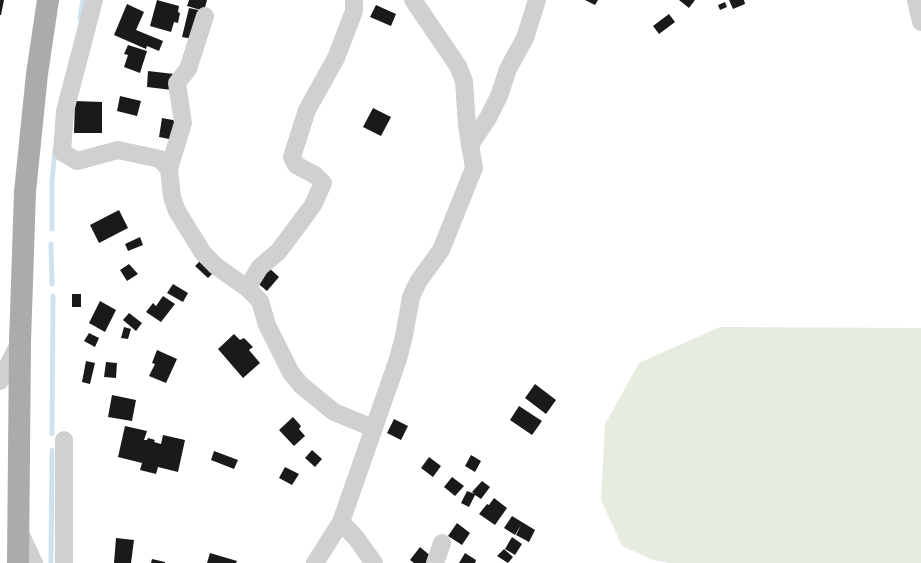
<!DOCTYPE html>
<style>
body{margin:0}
canvas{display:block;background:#fff}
</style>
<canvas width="921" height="563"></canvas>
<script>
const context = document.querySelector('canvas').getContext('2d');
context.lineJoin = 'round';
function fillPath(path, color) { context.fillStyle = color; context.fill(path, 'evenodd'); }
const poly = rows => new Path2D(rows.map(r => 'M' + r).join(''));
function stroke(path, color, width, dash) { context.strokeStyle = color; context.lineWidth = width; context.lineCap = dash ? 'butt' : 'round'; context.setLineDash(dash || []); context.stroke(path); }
const green = poly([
 [720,327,921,328,921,563,670,563,653,560,622,546,601,500,605,424,639,363]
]);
const stream = poly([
 [80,19,83,0],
 [52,229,52,181,55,150],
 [51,244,52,284],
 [52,434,53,296],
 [51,563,52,450]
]);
const building = poly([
 [0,0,4,0,1,15,0,15],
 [157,0,179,6,178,12,180,13,178,23,174,22,171,32,150,26],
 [189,0,207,0,204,11,187,6],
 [585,0,598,0,595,5],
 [679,0,695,0,689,8],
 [729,0,744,0,745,4,733,9],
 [725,2,727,7,720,10,718,5],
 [127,4,144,12,136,30,163,41,159,51,147,46,146,49,114,35],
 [376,5,396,14,391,26,370,17],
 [189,8,203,11,193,39,182,37],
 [669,14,675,22,659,34,653,26],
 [128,45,147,51,140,73,124,67,128,55,124,54],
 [148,71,174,74,172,90,147,87],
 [120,96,141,101,137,116,117,111],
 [75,101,102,102,102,133,74,133],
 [373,108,391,117,381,136,363,127],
 [162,118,178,121,174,140,159,137],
 [119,210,128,228,99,243,90,225],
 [140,237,143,245,128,251,125,244],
 [202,259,215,271,208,278,195,266],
 [129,264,138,274,127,281,120,270],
 [267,266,279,277,267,291,255,281],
 [173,284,188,293,183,302,167,293],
 [72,294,81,294,81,307,72,307],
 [163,296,175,304,161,322,146,312,153,303,156,306],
 [100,301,116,310,105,332,89,323],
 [129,313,142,323,136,331,123,320],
 [124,327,131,329,128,339,121,338],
 [89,333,99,338,95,347,84,341],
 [234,334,240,340,244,338,253,347,249,350,260,363,243,378,218,349],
 [157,350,177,359,166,383,149,376,155,364,152,363],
 [86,361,95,363,90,384,82,382],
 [106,362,117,363,116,378,104,377],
 [535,384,556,400,546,414,525,398],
 [112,395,136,400,132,421,108,417],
 [519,406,542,421,532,435,510,420],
 [293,417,301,426,299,429,305,436,294,446,279,430],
 [394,419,408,426,401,440,387,433],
 [125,426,147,431,144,440,147,440,148,438,155,440,154,442,161,444,163,435,185,440,178,472,158,467,156,474,140,470,142,463,118,457],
 [312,450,322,459,315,467,305,458],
 [214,451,238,460,234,469,211,460],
 [471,455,481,461,475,472,465,466],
 [429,457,441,466,433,477,421,468],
 [285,467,299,474,292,485,279,478],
 [452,477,464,486,455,496,444,487],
 [482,481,490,487,481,499,475,495,469,507,461,503,467,491,475,494,472,492],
 [494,498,507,508,495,525,479,514,487,504,489,505],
 [512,516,535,530,529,542,516,535,521,525,515,535,504,528],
 [457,523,470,533,462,545,448,536],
 [512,537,522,544,515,555,505,549],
 [116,538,134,540,131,563,114,563],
 [420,547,439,563,414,563,410,560],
 [504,549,513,557,508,563,497,556],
 [210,553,237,561,236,563,207,563],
 [465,553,476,560,475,563,459,563],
 [152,559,165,562,165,563,151,563]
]);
const minor = poly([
 [94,0,65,111,62,152,77,161,118,150,160,159,169,169],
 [916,0,921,22],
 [205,16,188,69,177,83,183,123,169,169,172,197,177,211,203,253,216,266,247,288,260,301,267,325,291,373,301,385,334,412,373,428],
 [470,145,488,118,499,96,508,69,525,38,537,0],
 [247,288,260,267,278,252,299,224,313,205,323,183,315,175,296,165,292,157,307,110,336,58,354,11,354,0],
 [0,381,20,342],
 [341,522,356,538,374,563],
 [19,531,34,563],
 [64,563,64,440],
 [315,563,341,522,398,359,404,336,411,297,418,282,441,250,474,168,467,126,464,81,458,66,413,0],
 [435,563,442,543]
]);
const major = poly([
 [18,563,20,342,25,192,37,74,48,0]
]);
fillPath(green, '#e6ecdf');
stroke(stream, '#cfe2ee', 5);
fillPath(building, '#1a1a1a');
stroke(minor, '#d0d0d0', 18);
stroke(major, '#ababab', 22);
</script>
